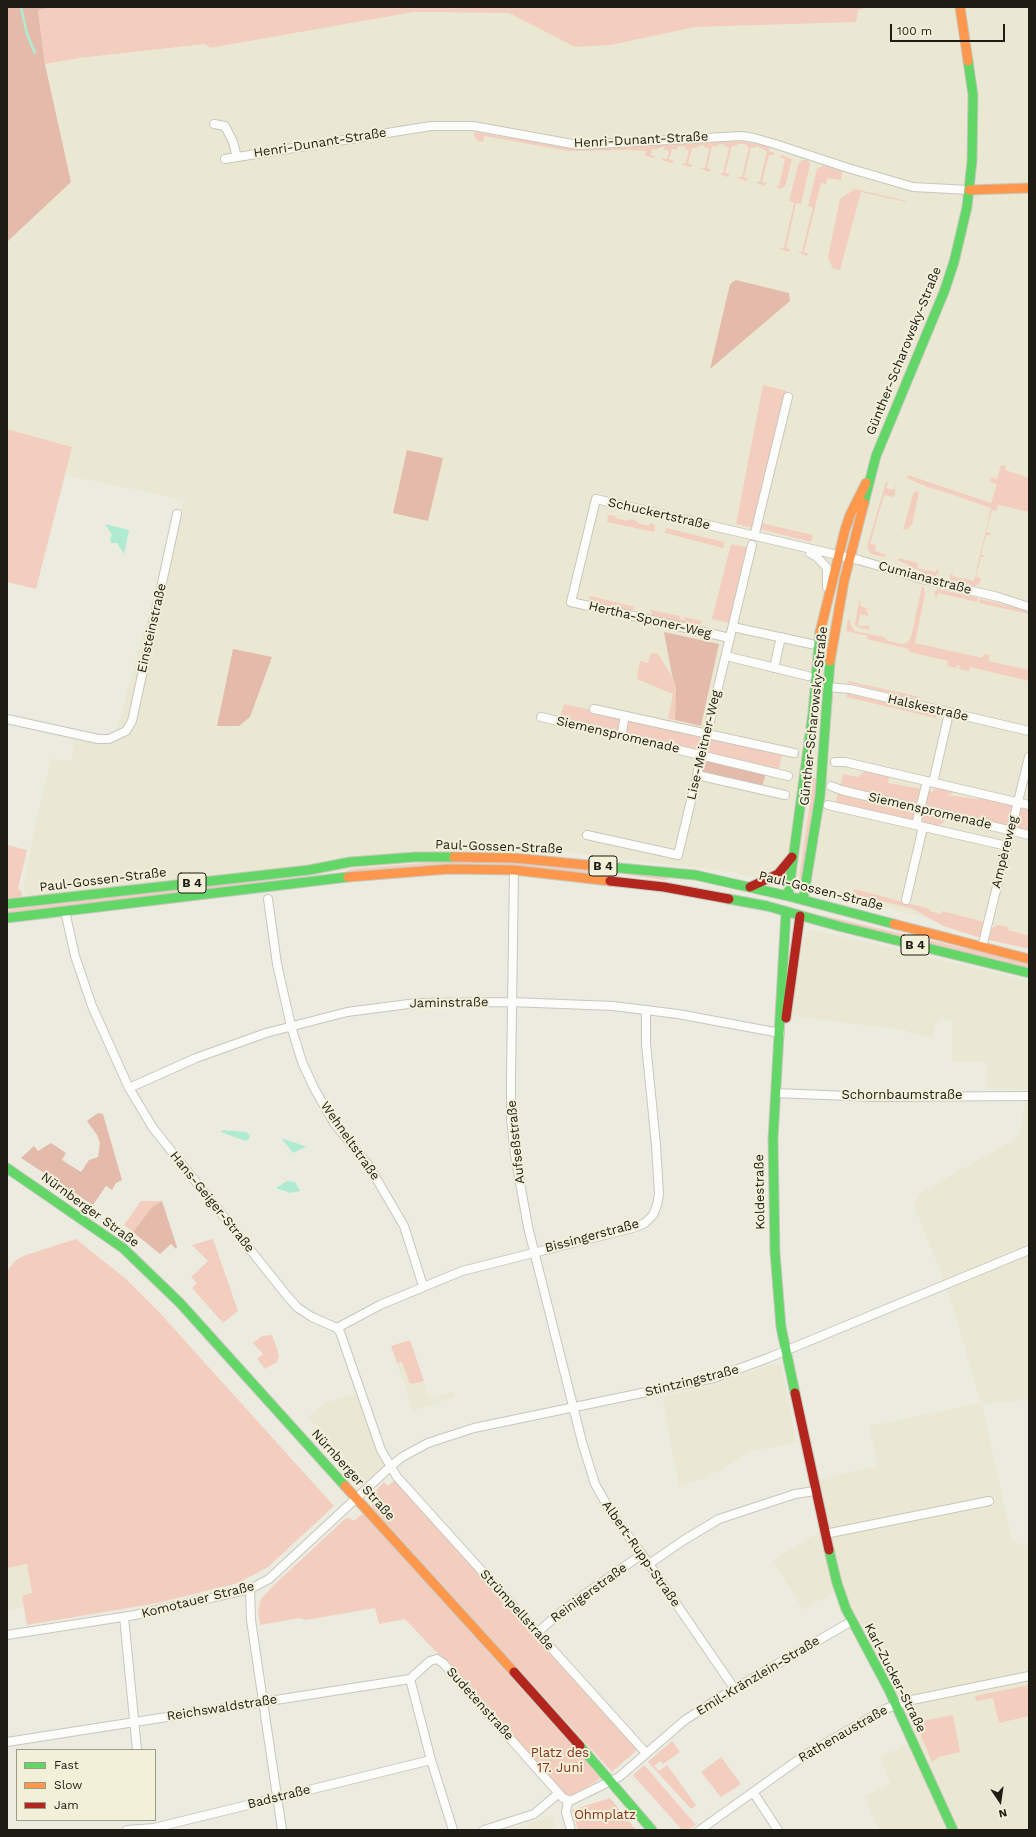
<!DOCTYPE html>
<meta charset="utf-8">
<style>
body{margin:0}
#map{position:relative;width:1036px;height:1837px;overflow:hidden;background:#ecebdf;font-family:"Work Sans",sans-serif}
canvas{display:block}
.frame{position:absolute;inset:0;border:8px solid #1d1c15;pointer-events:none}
.legend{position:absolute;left:16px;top:1749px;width:140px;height:72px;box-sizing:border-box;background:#f2f0d9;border:1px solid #9d9b8b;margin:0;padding:5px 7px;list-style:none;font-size:12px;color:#1d1c15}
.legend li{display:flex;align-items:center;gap:8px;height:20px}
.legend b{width:20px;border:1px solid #9d9b8b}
.north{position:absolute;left:980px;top:1781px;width:40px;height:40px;-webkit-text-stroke:3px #f2f0d9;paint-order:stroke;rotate:167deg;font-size:11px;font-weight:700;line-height:16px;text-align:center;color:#1d1c15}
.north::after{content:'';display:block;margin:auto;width:14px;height:18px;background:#1d1c15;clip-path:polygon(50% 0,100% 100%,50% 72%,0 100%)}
.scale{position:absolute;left:890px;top:24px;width:115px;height:18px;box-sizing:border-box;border:2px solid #1d1c15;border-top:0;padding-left:5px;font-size:12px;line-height:14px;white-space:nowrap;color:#1d1c15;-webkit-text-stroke:3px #f2f0d9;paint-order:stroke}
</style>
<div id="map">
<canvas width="1036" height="1837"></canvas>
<div class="frame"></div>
<ul class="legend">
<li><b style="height:5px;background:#63d668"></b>Fast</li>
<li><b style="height:5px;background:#ff974d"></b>Slow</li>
<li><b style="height:5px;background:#b3261e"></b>Jam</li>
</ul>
<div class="north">N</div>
<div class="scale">100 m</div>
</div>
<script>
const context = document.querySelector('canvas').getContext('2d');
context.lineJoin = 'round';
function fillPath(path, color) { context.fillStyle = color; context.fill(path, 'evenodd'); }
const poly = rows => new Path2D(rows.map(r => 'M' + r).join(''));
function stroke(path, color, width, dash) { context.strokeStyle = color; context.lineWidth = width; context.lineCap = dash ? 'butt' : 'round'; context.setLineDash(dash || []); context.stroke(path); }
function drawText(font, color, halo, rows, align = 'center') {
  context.font = font + ' "Work Sans",sans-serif'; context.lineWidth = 4; context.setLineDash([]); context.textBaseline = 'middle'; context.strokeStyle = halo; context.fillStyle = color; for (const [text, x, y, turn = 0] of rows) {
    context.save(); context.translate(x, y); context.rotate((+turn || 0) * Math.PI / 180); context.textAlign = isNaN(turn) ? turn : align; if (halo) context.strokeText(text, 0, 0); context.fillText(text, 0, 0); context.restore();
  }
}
const built = poly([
 [870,7,1029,7,1029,942,732,872,525,847,436,860,330,873,267,878,26,908,24,886,33,835,51,759,72,761,74,739,109,739,118,727,137,654,184,500,65,475,72,447,7,429,7,242,71,181,45,64,79,58,205,44,210,48,414,12,509,13,575,47,611,45,695,27,856,21,858,10],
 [810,929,1029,981,1028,1089,986,1088,987,1062,952,1062,952,1021,940,1019,939,1023,936,1022,932,1038,907,1032,907,1030,791,1016,804,937],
 [1028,1091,1029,1091,1029,1400,982,1404,1012,1541,1029,1546,1029,1830,879,1830,864,1796,891,1784,879,1757,915,1741,836,1591,803,1610,773,1560,823,1530,813,1480,878,1466,869,1426,981,1403,946,1284,914,1206,920,1193,1019,1137],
 [402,1362,409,1382,412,1384,424,1381,430,1399,453,1391,455,1397,413,1411,397,1363],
 [775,1363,782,1366,796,1442,750,1452,708,1477,679,1487,662,1397,714,1385],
 [361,1392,390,1467,370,1485,308,1416,326,1403],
 [27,1564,32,1594,24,1607,7,1610,7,1568],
 [552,1816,556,1830,507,1830]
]);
const green = poly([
 [50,7,870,7,858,10,856,22,695,27,611,45,575,47,509,13,414,12,210,48,205,44,79,58,45,64,38,9],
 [474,132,577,149,738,141,764,145,770,148,769,151,774,153,774,155,769,155,762,182,767,183,764,186,755,182,760,181,767,151,756,146,756,148,751,147,744,177,748,179,746,181,736,177,742,177,749,147,744,144,737,144,737,146,732,146,725,173,730,174,727,177,718,173,723,173,729,148,724,146,724,144,717,145,717,147,712,146,707,168,711,170,709,172,699,168,705,168,709,149,704,147,704,145,698,146,697,148,692,148,688,164,693,165,690,167,681,164,686,163,689,150,685,149,685,146,677,147,677,150,672,149,669,159,674,161,672,163,662,160,662,158,667,159,669,151,664,150,665,147,658,148,657,150,652,149,651,155,655,156,654,158,645,156,646,151,629,150,569,151,484,136,483,142,478,141,474,136],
 [781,155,792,159,786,184,784,187,780,189,774,186,779,186,785,159,780,157],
 [802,160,808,160,810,165,801,204,796,203,786,248,790,249,788,252,778,248,784,248,794,203,789,201,798,165],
 [824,165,842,171,841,180,827,178,826,184,821,183,804,252,809,254,807,256,797,252,802,252,812,210,813,208,808,206,817,169],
 [855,189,906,201,906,202,861,192,840,270,833,269,828,257,840,199],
 [763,385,787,391,753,528,736,524],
 [7,429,72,447,36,589,7,582],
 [1001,465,1006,466,1005,470,1029,478,1029,512,998,505,996,511,992,510,986,532,991,533,991,535,986,535,981,554,986,557,981,557,976,577,981,578,980,583,975,586,950,580,950,575,953,571,952,576,974,581,991,508,945,492,927,487,907,478,908,475,991,503,997,484,990,482,991,477,997,479],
 [886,482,888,482,886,488,894,490,896,484,895,493,894,497,884,495,870,544,876,545,875,551,886,555,884,557,871,554,867,547],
 [916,491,919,492,912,525,910,525,909,529,903,530,913,494],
 [608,515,615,516,615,518,628,521,629,519,637,521,637,523,649,526,650,523,655,525,654,532,607,522],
 [761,523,813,535,811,542,760,529],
 [666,528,724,542,723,548,665,533],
 [731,544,747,547,730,623,712,619],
 [899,558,918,563,917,568,936,572,938,568,939,573,935,576,927,575,898,560],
 [922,586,924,587,925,594,915,643,982,658,984,654,990,655,988,661,1029,670,1029,681,970,667,969,671,959,669,960,666,957,665,956,668,947,666,948,661,909,652,909,649,867,639,868,636,846,631,848,620,850,620,851,626,855,631,883,637,888,641,902,644,907,643,911,637],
 [938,589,978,598,977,602,938,593,936,598,934,592],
 [590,596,635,607,629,613,588,604],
 [980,599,1029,611,1029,614,979,603],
 [859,601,861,601,860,606,874,610,866,609,866,611,868,612,868,616,860,614,858,626,869,626,869,630,857,627,855,624],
 [650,610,680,616,680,619,684,620,685,617,702,621,698,628,654,618],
 [651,653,658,654,670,673,676,686,675,720,668,719,673,694,637,679,640,661,648,663],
 [848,681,920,697,915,699,848,683],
 [847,693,937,715,936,718,846,697],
 [564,704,703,734,699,752,560,719],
 [710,736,783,752,778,771,706,753],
 [868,769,890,775,888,783,923,789,919,806,840,787,843,774,858,777],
 [808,776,816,778,816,787,801,880,799,880,811,795],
 [942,787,960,791,947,795,978,799,982,796,1015,805,1010,826,923,806,927,790,933,792,934,789],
 [838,792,918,810,915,823,835,805],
 [1019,806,1029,808,1029,831,1014,827],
 [922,812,946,818,944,822,935,828,929,827,920,818],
 [7,845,27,850,18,889,22,892,21,898,7,899],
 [436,862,491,862,569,866,665,876,669,879,664,880,601,871,588,873,502,865,409,867,349,872,349,869],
 [322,873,322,874,7,915,7,910],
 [854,889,930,909,930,911,941,914,942,911,981,921,984,923,981,938,943,926,913,909,853,894],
 [821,915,1029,963,1029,969,820,918],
 [998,925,1009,927,1008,930,1029,936,1029,949,989,940,992,928],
 [141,1201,162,1201,152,1207,133,1232,124,1225],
 [76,1239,126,1279,158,1311,334,1506,268,1567,238,1583,158,1603,27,1625,22,1596,32,1593,27,1564,7,1568,7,1271,16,1260,26,1255],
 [213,1239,238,1311,223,1323,192,1288,197,1283,191,1277,208,1261,192,1245],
 [272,1335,279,1355,277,1362,265,1369,257,1359,263,1354,253,1343,262,1336],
 [410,1340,424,1381,412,1384,409,1382,402,1362,397,1363,391,1346],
 [395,1480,637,1750,612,1772,372,1507,373,1494,384,1482,388,1486],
 [363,1513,596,1772,600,1778,597,1781,573,1795,565,1796,442,1658,405,1619,379,1624,375,1608,306,1620,299,1618,260,1625,258,1610,261,1599,272,1587,346,1518,350,1518,354,1521],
 [1029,1685,1029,1716,999,1723,993,1698,976,1701,975,1696],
 [953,1715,960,1752,939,1757,932,1762,920,1734,917,1722],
 [672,1741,680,1752,663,1764,660,1761,654,1766,659,1771,667,1765,696,1805,691,1809,648,1762],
 [721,1757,741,1784,721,1797,701,1772],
 [644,1765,696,1825,687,1830,682,1830,633,1775],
 [610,1798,636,1830,578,1830,572,1810]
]);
const forest = poly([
 [7,7,50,7,38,10,45,64,71,182,7,242],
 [736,280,789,293,790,301,710,369,730,284],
 [407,450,443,458,428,521,393,513],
 [664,632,719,644,701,726,675,720,676,687,672,675],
 [233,649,272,657,250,717,239,726,217,726],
 [705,760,766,773,762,787,702,774],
 [98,1113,103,1114,122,1180,116,1183,112,1190,106,1186,93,1205,21,1158,34,1146,38,1151,51,1143,66,1153,62,1160,81,1172,89,1160,98,1157,100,1143,97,1135,87,1121],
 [162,1201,177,1247,176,1249,171,1244,160,1254,133,1232,152,1207]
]);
const water = poly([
 [105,524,129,530,124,554,117,543,111,543,110,539,112,535],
 [223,1130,246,1132,250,1136,249,1139,245,1141,221,1132],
 [281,1138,305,1146,306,1147,293,1153],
 [287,1181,295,1182,300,1191,290,1193,276,1188]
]);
const stream = poly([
 [21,7,27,34,35,53]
]);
const street = poly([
 [214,124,225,126,233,142,237,157],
 [225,159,431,126,473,126,578,145,741,136,754,138,775,144,848,168,913,187,969,190],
 [755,533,788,397],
 [810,553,817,557,827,568,827,587],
 [733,627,811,644],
 [730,638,571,602,596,499,859,560,922,579,998,597,1029,607],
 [726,656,808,676],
 [774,668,781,637],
 [827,687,850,689,1029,731],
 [594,709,794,753],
 [541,717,788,776],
 [7,719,98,739,109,739,126,731,132,721,177,514],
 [621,736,625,716],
 [835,762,845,762,1029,805],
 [697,775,785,795],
 [933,783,949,713],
 [831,786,841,790,1029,835],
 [828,805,1007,846],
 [916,825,927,781],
 [587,835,678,855,752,545],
 [514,870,511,1077,511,1119,515,1155,528,1227,582,1442,595,1484,612,1514,649,1564,734,1688],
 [268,899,277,964,291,1026,302,1062,314,1088,334,1123,369,1166,404,1226,423,1286],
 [906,900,923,827],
 [65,911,75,956,92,1006,129,1088,153,1128,288,1297,298,1308,312,1317,337,1328,340,1332,381,1450,397,1477,646,1753],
 [982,947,1029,757],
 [129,1088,196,1058,266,1033,347,1012,416,1003,511,1002,613,1006,678,1014,780,1033],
 [775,1093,874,1097,1029,1096],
 [337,1328,380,1305,462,1271,636,1227,645,1223,653,1215,657,1205,659,1194,656,1145,646,1044,646,1010],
 [825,1534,989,1501],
 [649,1564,684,1540,719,1519,795,1494,815,1491],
 [250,1589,251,1620,282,1830],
 [124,1617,137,1750],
 [538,1632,555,1617,585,1594,641,1555],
 [7,1635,135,1615,250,1589,269,1579,390,1467,402,1457,428,1443,474,1428,714,1378,768,1358,1029,1250],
 [410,1679,431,1760,453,1830],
 [7,1742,410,1679,430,1661,437,1659,443,1663,563,1798,570,1801,619,1777,685,1720,727,1693,852,1621],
 [753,1792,778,1830],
 [568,1801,566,1812,571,1830],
 [127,1830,154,1828,431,1760],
 [484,1830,534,1814,559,1793],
 [700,1830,805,1755,885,1709,912,1700,1029,1676]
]);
const fast = poly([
 [864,503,876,456,944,292,954,262,967,207,972,161,973,95,968,61],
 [609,867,695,875,788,896,894,924],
 [788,896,813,712,820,632],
 [729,899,767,906,838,926,1029,973],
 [803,900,820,796,830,661],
 [7,904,309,870,350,862,415,857,454,857],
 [786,912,773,1139,775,1253,781,1327,795,1393],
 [7,918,348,877],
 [7,1168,123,1248,180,1303,345,1486],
 [829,1550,837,1583,846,1609,889,1690,953,1830],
 [580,1746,652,1830]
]);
const slow = poly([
 [960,7,968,61],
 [969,190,1029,188],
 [820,632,845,530,850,515,866,483],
 [830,661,844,581,864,503],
 [454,857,514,858,609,867],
 [348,877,449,869,514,870,610,881],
 [894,924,1029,959],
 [345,1486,514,1672]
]);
const jam = poly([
 [610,881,664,887,729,899],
 [750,887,778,874,792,857],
 [786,1018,800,916],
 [795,1393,829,1550],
 [514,1672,580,1746]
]);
const shields = [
 [603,866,28],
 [192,883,28],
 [915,945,28]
];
const shieldNames = [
 ["B 4",603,866],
 ["B 4",192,883],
 ["B 4",915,945]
];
const streetNames = [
 ["Henri-Dunant-Straße",641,140,-3],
 ["Henri-Dunant-Straße",320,143,-9],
 ["Günther-Scharowsky-Straße",904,351,-68],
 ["Schuckertstraße",659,514,13],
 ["Cumianastraße",925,578,15],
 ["Hertha-Sponer-Weg",650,620,13],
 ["Einsteinstraße",152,628,-77],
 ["Halskestraße",928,708,13],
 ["Günther-Scharowsky-Straße",814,716,-84],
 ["Siemenspromenade",618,735,13],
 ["Lise-Meitner-Weg",704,745,-77],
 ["Siemenspromenade",930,811,13],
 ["Paul-Gossen-Straße",499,847,2],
 ["Ampèreweg",1005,852,-76],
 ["Paul-Gossen-Straße",103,880,-7],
 ["Paul-Gossen-Straße",821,891,14],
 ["Jaminstraße",449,1003,-1],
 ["Schornbaumstraße",902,1095],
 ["Wehneltstraße",350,1141,55],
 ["Aufseßstraße",516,1142,-96],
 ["Koldestraße",760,1192,-91],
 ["Hans-Geiger-Straße",212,1202,51],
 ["Nürnberger Straße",90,1210,36],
 ["Bissingerstraße",592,1236,-15],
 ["Stintzingstraße",692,1381,-14],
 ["Nürnberger Straße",353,1475,48],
 ["Albert-Rupp-Straße",641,1554,55],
 ["Reinigerstraße",589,1593,-36],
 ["Komotauer Straße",198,1600,-14],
 ["Strümpellstraße",517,1610,48],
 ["Emil-Kränzlein-Straße",758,1676,-31],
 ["Karl-Zucker-Straße",895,1678,63],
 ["Sudetenstraße",480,1704,48],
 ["Reichswaldstraße",222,1708,-9],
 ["Rathenaustraße",843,1734,-30],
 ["Badstraße",279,1797,-14]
];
const parkNames = [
 ["Platz des",560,1753],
 ["17. Juni",560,1768],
 ["Ohmplatz",605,1815]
];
fillPath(built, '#eae8d2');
fillPath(green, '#f3cebf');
fillPath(forest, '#e4bbab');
fillPath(water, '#afebd1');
stroke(stream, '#afebd1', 2.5);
stroke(street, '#c8c7be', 10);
stroke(fast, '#c8c7be', 11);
stroke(slow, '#c8c7be', 11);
stroke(jam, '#c8c7be', 11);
stroke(street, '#fcfcfa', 8);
stroke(fast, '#63d668', 9);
stroke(slow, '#ff974d', 9);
stroke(jam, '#b3261e', 9);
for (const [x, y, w] of shields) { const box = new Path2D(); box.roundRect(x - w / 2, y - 10, w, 20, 3); context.fillStyle = '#f2f0d9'; context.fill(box); stroke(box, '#1d1c15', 1); }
drawText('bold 12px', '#1d1c15', null, shieldNames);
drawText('13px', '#1d1c15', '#f2f0d9', streetNames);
drawText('13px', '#88311a', '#f2f0d9', parkNames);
</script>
